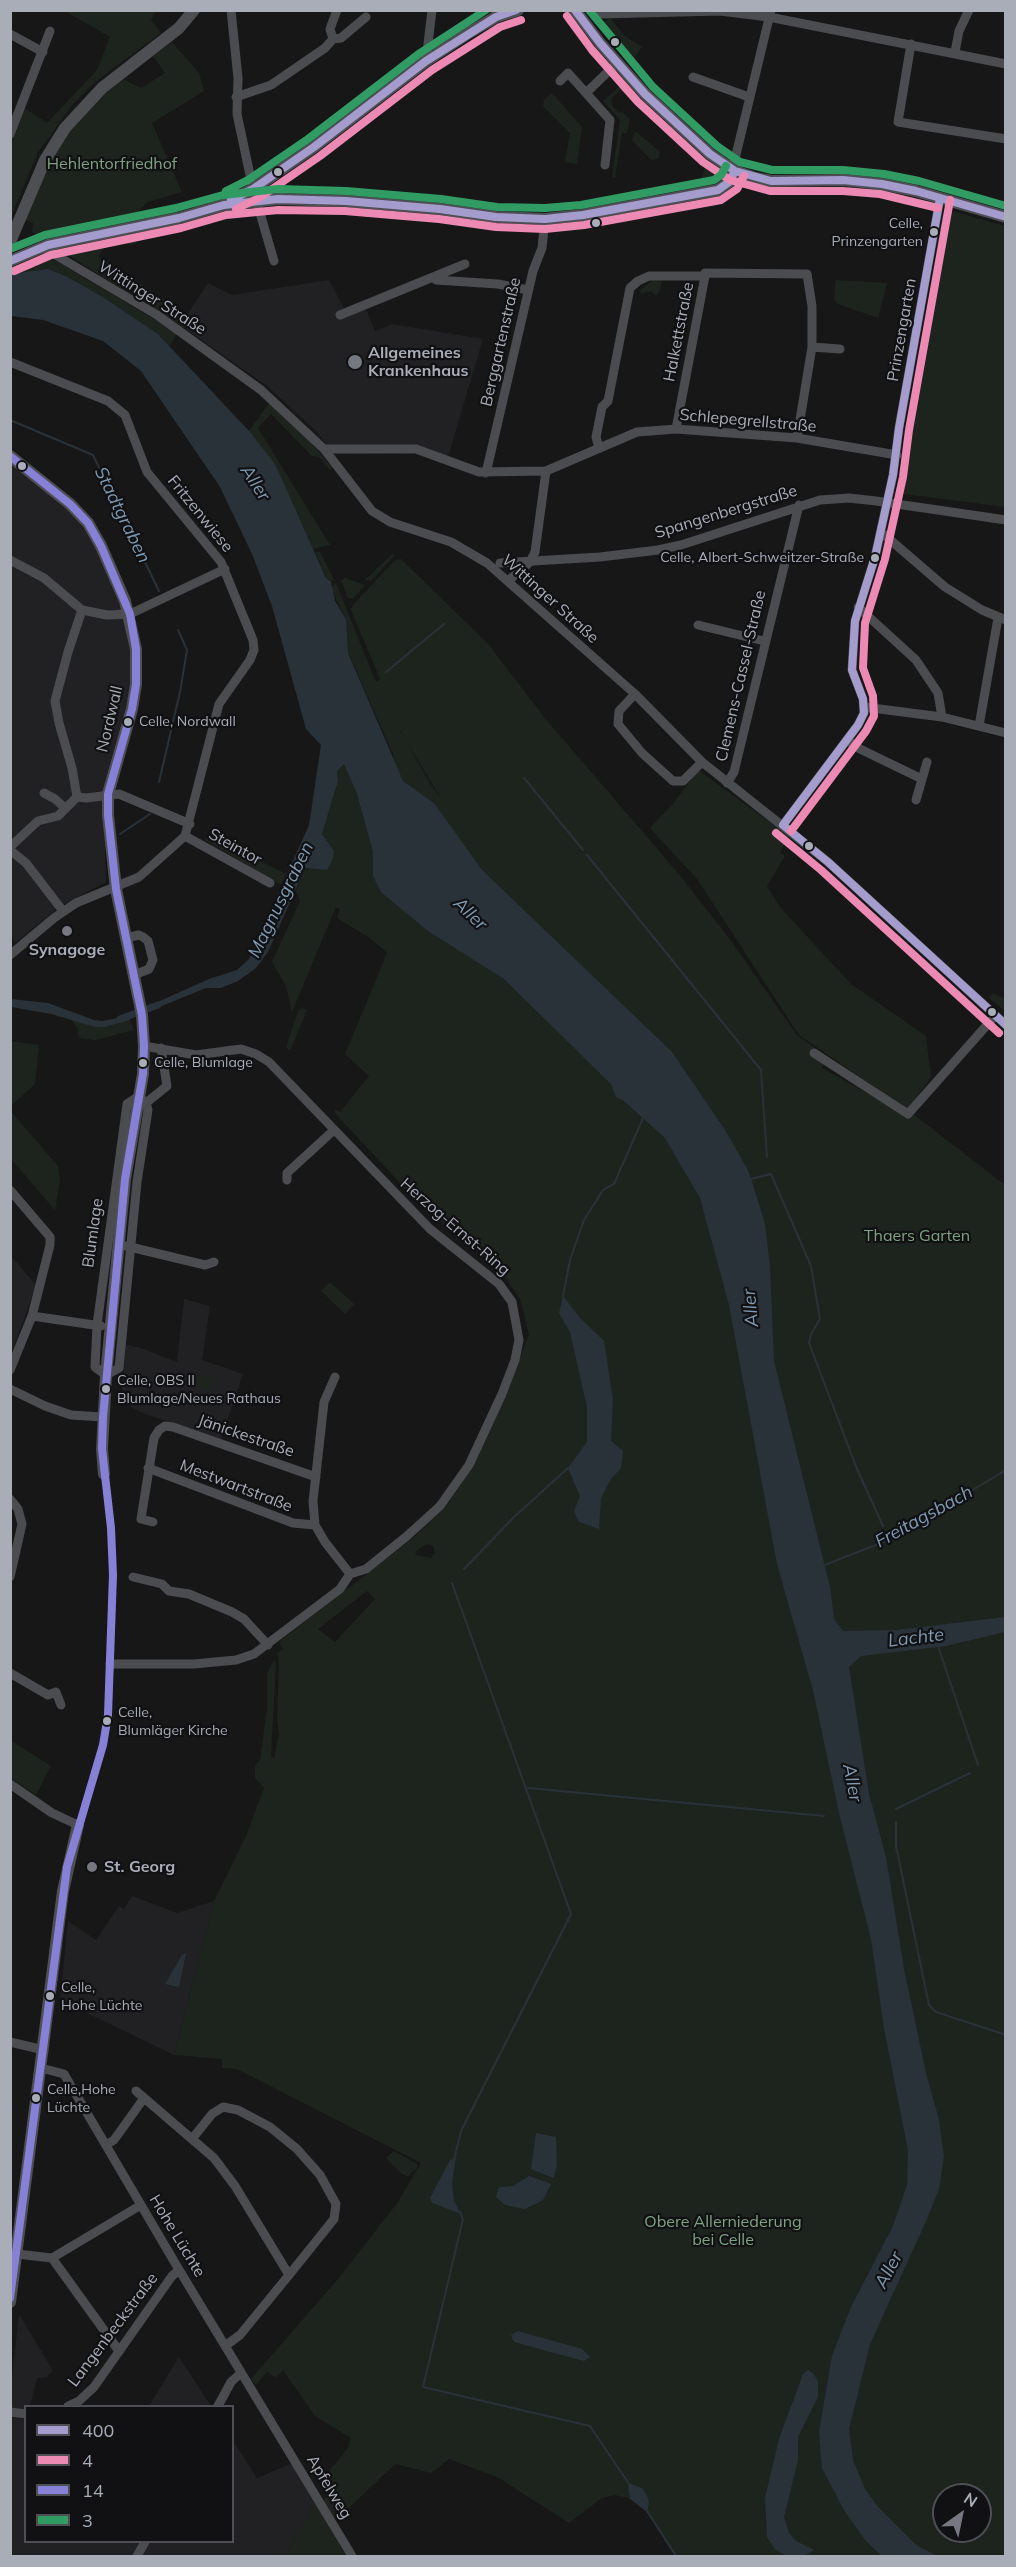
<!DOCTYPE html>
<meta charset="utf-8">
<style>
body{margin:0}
#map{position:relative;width:1016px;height:2567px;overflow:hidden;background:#171717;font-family:Mulish,sans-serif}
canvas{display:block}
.frame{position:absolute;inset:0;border:12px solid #a8adb8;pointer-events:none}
.legend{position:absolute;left:24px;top:2405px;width:210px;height:138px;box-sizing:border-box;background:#111113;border:2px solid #4d4f55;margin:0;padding:8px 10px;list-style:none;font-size:18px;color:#a8adb8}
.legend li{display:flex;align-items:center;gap:12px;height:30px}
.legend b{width:30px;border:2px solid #4d4f55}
.north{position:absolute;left:932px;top:2483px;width:60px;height:60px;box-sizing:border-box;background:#111113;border:2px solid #4d4f55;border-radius:50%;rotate:33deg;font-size:16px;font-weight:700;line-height:24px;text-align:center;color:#a8adb8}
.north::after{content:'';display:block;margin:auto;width:21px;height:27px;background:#757880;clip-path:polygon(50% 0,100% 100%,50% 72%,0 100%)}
</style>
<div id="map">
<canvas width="1016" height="2567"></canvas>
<div class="frame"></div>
<ul class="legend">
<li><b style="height:8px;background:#a49ccd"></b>400</li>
<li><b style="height:8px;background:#ec8ab4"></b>4</li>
<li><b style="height:8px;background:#8780d7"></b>14</li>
<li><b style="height:8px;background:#319b64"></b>3</li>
</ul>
<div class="north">N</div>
</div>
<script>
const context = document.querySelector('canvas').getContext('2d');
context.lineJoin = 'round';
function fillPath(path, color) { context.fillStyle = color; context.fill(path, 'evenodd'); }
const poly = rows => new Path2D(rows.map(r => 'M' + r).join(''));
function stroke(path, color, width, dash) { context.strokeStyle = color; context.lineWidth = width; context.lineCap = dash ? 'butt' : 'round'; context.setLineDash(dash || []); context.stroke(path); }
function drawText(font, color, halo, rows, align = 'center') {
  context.font = font + ' Mulish,sans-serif'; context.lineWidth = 4.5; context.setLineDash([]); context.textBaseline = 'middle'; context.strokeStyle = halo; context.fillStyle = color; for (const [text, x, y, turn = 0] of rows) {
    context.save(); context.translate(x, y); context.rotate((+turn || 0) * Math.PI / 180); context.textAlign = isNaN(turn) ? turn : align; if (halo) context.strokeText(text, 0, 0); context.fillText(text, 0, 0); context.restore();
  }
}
const built = poly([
 [329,280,348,316,366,309,375,331,392,324,483,339,446,464,416,453,334,454,315,430,267,386,180,325,208,283,232,295],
 [10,461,71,510,106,562,126,617,134,659,131,709,104,815,106,882,64,904,28,860,11,849],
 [11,855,21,862,55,907,55,910,15,943,11,934],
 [11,1256,36,1285,11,1355],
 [184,1299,210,1306,202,1360,243,1374,221,1439,145,1414,121,1402,126,1345,141,1348,177,1362],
 [132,1896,177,1913,214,1901,174,2055,60,2000,68,1921,96,1940,119,1906,124,1909],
 [19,2314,53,2371,47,2377,37,2378,30,2406,26,2406,25,2410,11,2409,11,2386],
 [179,2357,211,2406,149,2406],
 [11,2417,25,2419,26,2542,140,2542,132,2556,11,2556],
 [233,2441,257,2478,293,2463,315,2502,286,2556,140,2556,149,2542,232,2542]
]);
const green = poly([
 [65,11,156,11,151,20,161,33,95,82,72,105,37,154,12,215,11,129,20,105,47,123,97,70,110,37],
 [610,18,625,36,642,47,630,64,619,46,598,26],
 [172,42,199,73,204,91,152,123,182,192,148,202,129,220,47,235,32,233,33,223,23,219,56,149,79,119,103,95,123,79,141,88,165,73,153,56],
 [622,84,637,99,634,103,620,90,611,99,613,107,619,113,622,112,630,119,627,133,622,133,615,178,612,177,620,120,603,101],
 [552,93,582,127,577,164,565,162,570,133,543,106,544,100],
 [635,131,660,152,659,158,651,160,632,140],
 [706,163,719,173,721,181,700,186],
 [948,210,1005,226,1005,507,896,493,943,212],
 [134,233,136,244,129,245,127,240,105,246,98,256,187,314,180,325,60,250],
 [44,257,58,262,177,333,170,346,158,334,103,297,48,269,12,275,22,265],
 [653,280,662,281,660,291,656,296,651,291,641,294,640,290],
 [835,280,887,283,878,318,838,304,834,299],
 [270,402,304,434,332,468,330,470,319,457,312,456,271,414,258,428,330,545,313,549,299,519,249,431],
 [315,552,320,552,334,580,331,582,327,578],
 [392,554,395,555,371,581,365,580],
 [401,559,488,644,544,717,678,873,729,938,797,1035,815,1048,813,1057,824,1063,822,1068,899,1111,907,1109,799,1035,697,879,650,828,673,804,698,770,789,836,780,853,785,856,767,886,780,907,851,984,926,1036,931,1077,908,1110,1005,1185,1005,2556,676,2556,647,2511,631,2499,615,2495,602,2498,569,2523,499,2478,449,2459,431,2473,395,2464,336,2520,323,2501,334,2487,325,2476,348,2448,351,2438,315,2416,283,2370,276,2378,267,2372,256,2385,251,2379,338,2279,398,2202,421,2163,237,2069,222,2068,222,2059,174,2055,214,1901,246,1836,264,1788,255,1778,255,1766,260,1760,267,1709,267,1674,274,1659,276,1664,271,1755,274,1759,279,1734,277,1719,279,1663,277,1653,283,1649,279,1642,413,1538,444,1509,473,1467,506,1396,529,1334,520,1299,498,1266,450,1230,414,1198,334,1112,336,1109,340,1112,369,1076,345,1054,387,953,370,938,337,918,340,909,336,907,292,1012,286,986,272,962,300,901,296,891,305,868,326,870,334,851,322,834,338,781,337,771,344,763,357,794,373,852,373,876,434,803,403,781,395,765,393,754,348,652,346,619,330,587,336,583,376,682,380,679,351,610,353,605,395,560],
 [400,730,400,731,442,800,429,782],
 [427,1544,433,1546,435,1553,431,1558,415,1555,417,1550],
 [367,1591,375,1599,335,1642,318,1629],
 [944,2495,980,2495,980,2531,944,2531],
 [345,578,365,585,353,599,347,597,341,580],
 [208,834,286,874,281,885,205,840],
 [993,993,1005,999,1005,1011,989,998],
 [303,1008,307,1010,290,1051,286,1047,298,1011],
 [70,1019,95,1027,105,1027,130,1020,134,1030,95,1040,79,1038,77,1027],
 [11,1041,39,1045,35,1084,11,1106],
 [10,1110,58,1166,60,1180,55,1210,11,1159],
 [330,1282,354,1304,345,1314,321,1291],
 [196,1374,214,1380,211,1391,192,1385],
 [10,1740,51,1766,36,1795,11,1778],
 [394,2151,417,2164,417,2168,408,2176,403,2175,386,2158],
 [315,2502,346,2556,286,2556]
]);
const water = poly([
 [48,269,67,277,103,297,158,334,249,431,275,464,326,578,331,582,335,601,346,619,348,653,403,781,434,803,482,870,672,1052,725,1130,749,1172,765,1224,770,1267,774,1361,830,1587,834,1619,843,1631,897,1630,1005,1617,1005,1632,946,1646,861,1656,849,1667,869,1794,886,1857,904,1969,926,2073,939,2120,944,2157,939,2189,927,2219,870,2344,849,2429,853,2460,865,2489,878,2507,916,2545,937,2556,882,2556,865,2540,844,2510,822,2468,819,2432,832,2356,851,2307,893,2226,907,2185,908,2150,884,2028,871,1939,840,1817,813,1690,777,1564,729,1305,700,1198,665,1138,623,1100,616,1097,611,1084,504,979,428,931,381,892,373,876,373,852,357,794,344,764,337,771,338,781,322,834,334,851,333,858,327,870,305,868,268,952,256,968,238,981,221,988,206,988,152,1010,151,1005,209,979,237,970,249,959,309,825,321,745,306,729,272,606,252,554,220,487,141,371,103,341,43,320,11,316,11,274],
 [11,999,48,1003,94,1020,102,1021,128,1016,130,1020,105,1027,95,1027,51,1014,11,1007],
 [563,1296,580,1318,604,1341,613,1400,611,1441,623,1451,621,1468,611,1479,601,1498,599,1529,579,1522,574,1511,580,1496,568,1468,587,1442,587,1407,570,1332,559,1313],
 [186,1953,179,1987,165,1984,182,1955],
 [536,2133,556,2137,557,2166,553,2178,531,2169],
 [456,2158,452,2182,454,2201,461,2214,432,2203,430,2198,450,2160],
 [529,2176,551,2184,543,2200,525,2209,505,2205,496,2197,499,2187,513,2186],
 [518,2331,582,2349,590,2357,584,2361,514,2342,511,2335],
 [808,2370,814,2374,818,2382,818,2397,798,2437,798,2460,784,2517,789,2533,796,2541,814,2550,806,2555,786,2556,775,2549,767,2537,765,2498,779,2439,803,2374],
 [628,2483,642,2488,647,2496,649,2503,647,2512,630,2499]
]);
const stream = poly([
 [10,420,93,455,159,591],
 [386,672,444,624],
 [524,778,583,850],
 [159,782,180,692,187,650,178,630],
 [120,834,150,814],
 [587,855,761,1070,767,1157],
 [751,1179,771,1174,811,1266,820,1319,811,1334,809,1343,857,1469,883,1526],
 [563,1296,570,1260,584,1220,603,1190,614,1184,644,1116],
 [822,1566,891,1539,1006,1470],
 [464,1569,514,1517,568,1468],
 [452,1583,571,1914,461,2131,454,2160],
 [938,1646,978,1765],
 [528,1788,824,1816],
 [896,1809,970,1773],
 [896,1822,896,1846,929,2005,936,2012,1006,2035],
 [460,2212,463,2219,423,2387,590,2426,629,2484],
 [647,2511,676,2556]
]);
const canal = poly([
 [120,1019,158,1005]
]);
const minor = poly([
 [231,10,238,78,237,114,253,189,274,261],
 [601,14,720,11,769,17,1006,64],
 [10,34,43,52],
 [333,39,330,29,337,10],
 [911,44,898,122,1006,139],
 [955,52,959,31,969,10],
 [426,61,432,10],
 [693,77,749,97],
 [560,81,568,73,586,93],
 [236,97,271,85,325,48,333,39,341,38,366,17],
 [10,134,50,31],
 [605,165,610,120,586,93,617,63],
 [735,171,734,163,771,10],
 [42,247,157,315,261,390,324,449,372,511,390,522,451,542,487,563,635,694,702,762,828,862,1006,1025],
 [436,280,498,284,528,290],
 [340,315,465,264],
 [812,347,840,349],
 [10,362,108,401,125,415,147,472,221,562,253,640,254,650,250,660,219,704,185,836,139,877,76,903,54,918,10,955],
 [676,429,705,276],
 [599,448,596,437,602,407,608,401,630,288,638,281,649,276,705,276,705,273,807,274,812,306,812,347,797,438],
 [324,449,416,449,479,472,546,471,637,432,676,429,797,438,897,455],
 [486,473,533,271,542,248,545,219],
 [881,532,945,587,982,610,1006,620],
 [10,560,44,578,82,610,107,615,130,614,225,569],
 [500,563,600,557,658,550,681,545,820,500,849,498,876,501,1006,520],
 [508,581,530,562,535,552,546,471],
 [858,607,916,660,938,693,942,717],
 [698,625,764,641],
 [635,694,619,711,618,724,642,753,673,781,683,781,702,762],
 [864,707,942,717,1006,733],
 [979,726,998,618],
 [847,740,860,749,922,779],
 [727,783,734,772,799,505],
 [44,793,55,799,65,808],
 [77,797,72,768,59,723,55,701,68,652,82,610],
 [77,797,86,798,119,794,190,824],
 [916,800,927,762],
 [783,825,858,725,864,713,863,699,852,670,855,621,875,557,893,475,899,428,940,198],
 [185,836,270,883],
 [10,847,38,821,58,816,77,797],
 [10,850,26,863,63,911],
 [125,938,139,935,143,937,148,941,153,960,149,969,134,975],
 [814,1053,908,1114,995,1016],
 [139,1096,146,1103,148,1110,137,1182,119,1368,106,1375,95,1367,97,1325,127,1104,139,1096],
 [146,1103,167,1086,161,1048],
 [287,1180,287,1173,334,1130],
 [10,1190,50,1237,50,1245,32,1316,10,1370],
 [126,1246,205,1265,214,1262],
 [32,1316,101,1326],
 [335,1377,324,1402,313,1501,315,1525,325,1542,350,1574],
 [10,1389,45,1406,71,1415,103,1417],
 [148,1468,293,1523,315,1525],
 [10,1499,18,1509,22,1524,10,1577],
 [153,1522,141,1519,154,1438,159,1430,165,1426,173,1427,316,1477],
 [133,1577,162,1584,169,1591,189,1594,232,1612,244,1619,268,1645],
 [110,1664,194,1664,236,1660,254,1654,340,1589,350,1574,366,1569,407,1536,440,1506,469,1465,502,1394,515,1360,519,1340,512,1302,499,1284,430,1229,269,1062,256,1054,241,1049,196,1055,144,1046],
 [10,1673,48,1695,56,1692,61,1705],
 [10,1784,52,1813,78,1825],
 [10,2042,44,2050],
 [41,2068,64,2074,178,2268,352,2556],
 [136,2091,214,2158,235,2186,289,2275,240,2335,225,2346],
 [192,2139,212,2114,223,2107,238,2110,270,2127,297,2149,320,2175,336,2204,334,2219,289,2275],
 [106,2145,114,2140,144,2098],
 [17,2254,52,2258,141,2205],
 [52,2258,119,2351],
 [68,2406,79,2401,94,2387,172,2276,179,2270],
 [218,2406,231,2382,241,2373],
 [10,2412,26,2414],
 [137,2556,145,2542]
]);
const major = poly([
 [575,10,600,43,645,94,710,154,735,171,755,178,771,181,843,180,882,184,916,191,1006,217],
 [230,201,253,189,314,147,426,61,470,32,496,17,518,10],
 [10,242,45,160,65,128,102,88,179,28,194,10],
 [10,261,48,245,179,218,224,205,278,199,346,201,440,209,496,217,545,219,583,215,718,190,729,182,735,171],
 [10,456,70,504,88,523,101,546,125,601,136,649,136,684,132,709,108,794,108,815,116,889,142,1015,144,1046,143,1074,125,1179,106,1375,102,1449,104,1474],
 [10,2302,63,1891,78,1825]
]);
const bus1 = poly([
 [575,10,600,43,645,94,710,154,735,171,771,181,843,180,882,184,916,191,1006,217],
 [231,200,253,189,314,147,426,61,496,17,516,10],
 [10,261,48,245,179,218,224,205,278,199,346,201,440,209,496,217,545,219,583,215,718,190,729,182,735,171],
 [783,825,858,725,864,713,863,699,852,670,855,621,875,557,893,475,899,428,940,198],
 [783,825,828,862,1006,1025]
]);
const bus2 = poly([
 [567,16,592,50,638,102,703,162,730,180,770,191,843,191,880,194,938,208],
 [236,209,259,198,320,156,432,70,500,27,521,20],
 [14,271,51,255,181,228,226,215,278,210,345,211,439,219,496,227,545,229,584,225,721,200,737,189,744,176],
 [791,831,866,731,874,716,873,696,863,668,865,623,885,559,903,477,909,430,950,200],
 [776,833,821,870,999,1033]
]);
const bus3 = poly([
 [10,456,70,504,88,523,101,546,130,614,136,649,136,684,132,709,108,794,108,815,116,889,142,1015,144,1046,143,1074,125,1179,103,1417,102,1449,111,1528,113,1575,108,1715,103,1745,67,1867,10,2298]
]);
const bus4 = poly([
 [589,10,653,87,717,146,740,162,772,170,843,170,884,174,919,181,1006,206],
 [226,191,248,180,308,139,420,53,486,10],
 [10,249,45,235,176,208,223,195,278,189,346,191,441,199,497,207,545,208,581,205,714,180,721,175,726,166]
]);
const markers = [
 [615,42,5,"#a8adb8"],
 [278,172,5,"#a8adb8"],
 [596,223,5,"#a8adb8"],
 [934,232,5,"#a8adb8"],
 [355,362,8,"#757880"],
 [22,466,5,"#a8adb8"],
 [875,558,5,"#a8adb8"],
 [128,722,5,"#a8adb8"],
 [809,846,5,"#a8adb8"],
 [67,931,6,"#757880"],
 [992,1012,5,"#a8adb8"],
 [143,1063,5,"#a8adb8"],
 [106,1389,5,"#a8adb8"],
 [107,1721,5,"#a8adb8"],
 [92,1867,6,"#757880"],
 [50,1996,5,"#a8adb8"],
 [36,2098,5,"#a8adb8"]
];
const busNames = [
 ["Celle,",923,224,"right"],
 ["Prinzengarten",923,242,"right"],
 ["Celle, Albert-Schweitzer-Straße",864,558,"right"],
 ["Celle, Nordwall",139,722],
 ["Celle, Blumlage",154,1063],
 ["Celle, OBS II",117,1381],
 ["Blumlage/Neues Rathaus",117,1399],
 ["Celle,",118,1713],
 ["Blumläger Kirche",118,1731],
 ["Celle,",61,1988],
 ["Hohe Lüchte",61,2006],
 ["Celle,Hohe",47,2090],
 ["Lüchte",47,2108]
];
const parkNames = [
 ["Hehlentorfriedhof",112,164],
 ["Thaers Garten",917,1236],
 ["Obere Allerniederung",723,2222],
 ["bei Celle",723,2240]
];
const streetNames = [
 ["Wittinger Straße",152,298,32],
 ["Prinzengarten",902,330,-80],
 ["Halkettstraße",679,332,-79],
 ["Berggartenstraße",501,342,-77],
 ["Schlepegrellstraße",748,421,5],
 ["Spangenbergstraße",726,512,-17],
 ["Fritzenwiese",200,514,51],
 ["Wittinger Straße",550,599,42],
 ["Clemens-Cassel-Straße",741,676,-77],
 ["Nordwall",110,719,-77],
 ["Steintor",235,847,29],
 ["Herzog-Ernst-Ring",455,1227,41],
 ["Blumlage",93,1233,-82],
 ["Jänickestraße",246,1436,19],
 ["Mestwartstraße",236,1486,21],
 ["Hohe Lüchte",177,2236,59],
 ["Langenbeckstraße",113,2330,-53],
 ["Apfelweg",329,2487,59]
];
const poiNames = [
 ["Allgemeines",368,353],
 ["Krankenhaus",368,371],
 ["Synagoge",67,950,"center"],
 ["St. Georg",104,1867]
];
const waterNames = [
 ["Aller",255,483,57],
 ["Stadtgraben",122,515,64],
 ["Magnusgraben",281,900,-64],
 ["Aller",470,914,44],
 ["Aller",751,1308,-95],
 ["Freitagsbach",924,1517,-29],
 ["Lachte",916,1638,-7],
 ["Aller",852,1783,79],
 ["Aller",889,2270,-62]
];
fillPath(built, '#212123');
fillPath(green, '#1d241e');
fillPath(water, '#2a3239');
stroke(stream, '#2a3239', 2);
stroke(canal, '#2a3239', 7);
stroke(minor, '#4b4c50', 9);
stroke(major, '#4d4f52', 12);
stroke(bus1, '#a49ccd', 8);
stroke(bus2, '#ec8ab4', 8);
stroke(bus3, '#8780d7', 8);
stroke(bus4, '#319b64', 8);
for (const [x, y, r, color] of markers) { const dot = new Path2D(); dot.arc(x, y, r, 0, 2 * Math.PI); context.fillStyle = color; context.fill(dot); stroke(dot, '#111113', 2); }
drawText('14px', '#a8adb8', '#111113', busNames, 'left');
drawText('16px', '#7fa381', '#111113', parkNames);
drawText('16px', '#a8adb8', '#111113', streetNames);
drawText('bold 16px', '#a8adb8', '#111113', poiNames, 'left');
drawText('italic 18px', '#7f9bb3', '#111113', waterNames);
</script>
